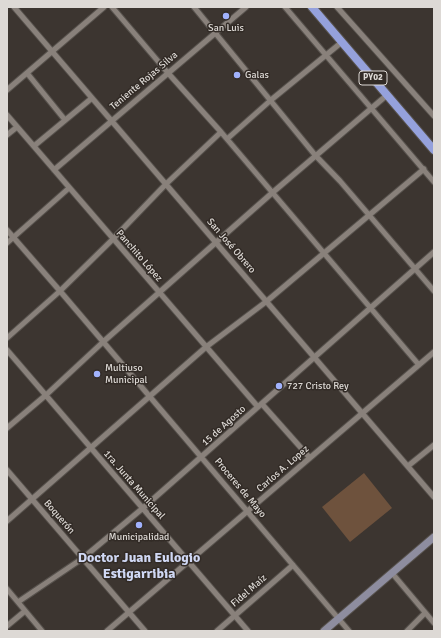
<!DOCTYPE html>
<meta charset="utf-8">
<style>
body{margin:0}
#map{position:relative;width:441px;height:638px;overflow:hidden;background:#3c3530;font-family:Signika,sans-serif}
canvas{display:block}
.frame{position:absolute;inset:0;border:8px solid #ddd9d5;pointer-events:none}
</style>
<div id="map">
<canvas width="441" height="638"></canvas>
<div class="frame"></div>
</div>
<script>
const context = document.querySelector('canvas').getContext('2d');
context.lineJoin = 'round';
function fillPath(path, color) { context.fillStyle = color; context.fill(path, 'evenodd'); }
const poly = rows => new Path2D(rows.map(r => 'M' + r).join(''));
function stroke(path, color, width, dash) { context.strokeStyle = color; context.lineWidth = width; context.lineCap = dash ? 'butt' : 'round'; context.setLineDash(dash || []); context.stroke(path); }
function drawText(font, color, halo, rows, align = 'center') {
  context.font = font + ' Signika,sans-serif'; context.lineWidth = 3; context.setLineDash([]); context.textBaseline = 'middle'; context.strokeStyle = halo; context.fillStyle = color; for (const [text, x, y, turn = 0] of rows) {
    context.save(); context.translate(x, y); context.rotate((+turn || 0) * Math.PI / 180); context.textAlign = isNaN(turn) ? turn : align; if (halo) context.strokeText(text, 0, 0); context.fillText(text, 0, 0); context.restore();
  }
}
const green = poly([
 [364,473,392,508,350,542,322,507]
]);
const minor = poly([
 [14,7,434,497],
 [112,7,168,73,221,132,419,365],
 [194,7,315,155,340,181,434,291],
 [285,7,434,182],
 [337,7,434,116],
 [27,73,65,120],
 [7,90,104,7],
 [7,115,258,407],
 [7,135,17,127],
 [227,139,271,100,342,42],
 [34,146,92,98],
 [54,170,246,7],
 [7,230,60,291,349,631],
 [7,243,69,188],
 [7,338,60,291,113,239,166,184,221,132],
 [7,350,248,631],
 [262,404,310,458],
 [7,428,46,395,103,342,272,193,387,95],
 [408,466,434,445],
 [7,470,145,631],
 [7,521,206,347,267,301,424,169],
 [392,573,434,623],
 [7,589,42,631],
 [18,602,83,558,143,508,434,252],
 [7,626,25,611],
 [107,631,434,352],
 [217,631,293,565],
 [407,631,425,613]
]);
const secondary = poly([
 [324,631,434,537]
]);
const trunk = poly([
 [312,7,434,150]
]);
const markers = [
 [226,16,4,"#a1b2fd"],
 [237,75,4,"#a1b2fd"],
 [97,374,4,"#a1b2fd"],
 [279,386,4,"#a1b2fd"],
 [139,525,4,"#a1b2fd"]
];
const shields = [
 [373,78,28]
];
const shieldNames = [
 ["PY02",373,78]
];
const poiNames = [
 ["San Luis",226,28,"center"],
 ["Galas",245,75],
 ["Multiuso",105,368],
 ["Municipal",105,380],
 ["727 Cristo Rey",287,386],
 ["Municipalidad",139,537,"center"]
];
const streetNames = [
 ["Teniente Rojas Silva",144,81,-40],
 ["San José Obrero",231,246,49],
 ["Panchito López",139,256,49],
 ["15 de Agosto",224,426,-42],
 ["Carlos A. Lopez",283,469,-41],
 ["1ra. Junta Municipal",134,485,49],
 ["Proceres de Mayo",240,488,50],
 ["Boquerón",59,517,49],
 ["Fidel Maíz",249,591,-41]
];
const districtNames = [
 ["Doctor Juan Eulogio",139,558],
 ["Estigarribia",139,574]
];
fillPath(green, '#6e523d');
stroke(minor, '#57524d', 7);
stroke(secondary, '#57524d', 9);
stroke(trunk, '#57524d', 10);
stroke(minor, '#89817b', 5);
stroke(secondary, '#8e8d9f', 7);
stroke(trunk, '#95a1dc', 8);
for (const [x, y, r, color] of markers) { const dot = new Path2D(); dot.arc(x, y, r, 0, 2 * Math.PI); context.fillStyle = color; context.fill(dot); stroke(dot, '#322b26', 1.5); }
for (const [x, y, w] of shields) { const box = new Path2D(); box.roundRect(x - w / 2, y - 7, w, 14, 3); context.fillStyle = '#322b26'; context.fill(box); stroke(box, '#ddd9d5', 1); }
drawText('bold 9px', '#ddd9d5', null, shieldNames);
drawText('10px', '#ddd9d5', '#322b26', poiNames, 'left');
drawText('10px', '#ddd9d5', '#322b26', streetNames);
drawText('bold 14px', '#d0d8f4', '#322b26', districtNames);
</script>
